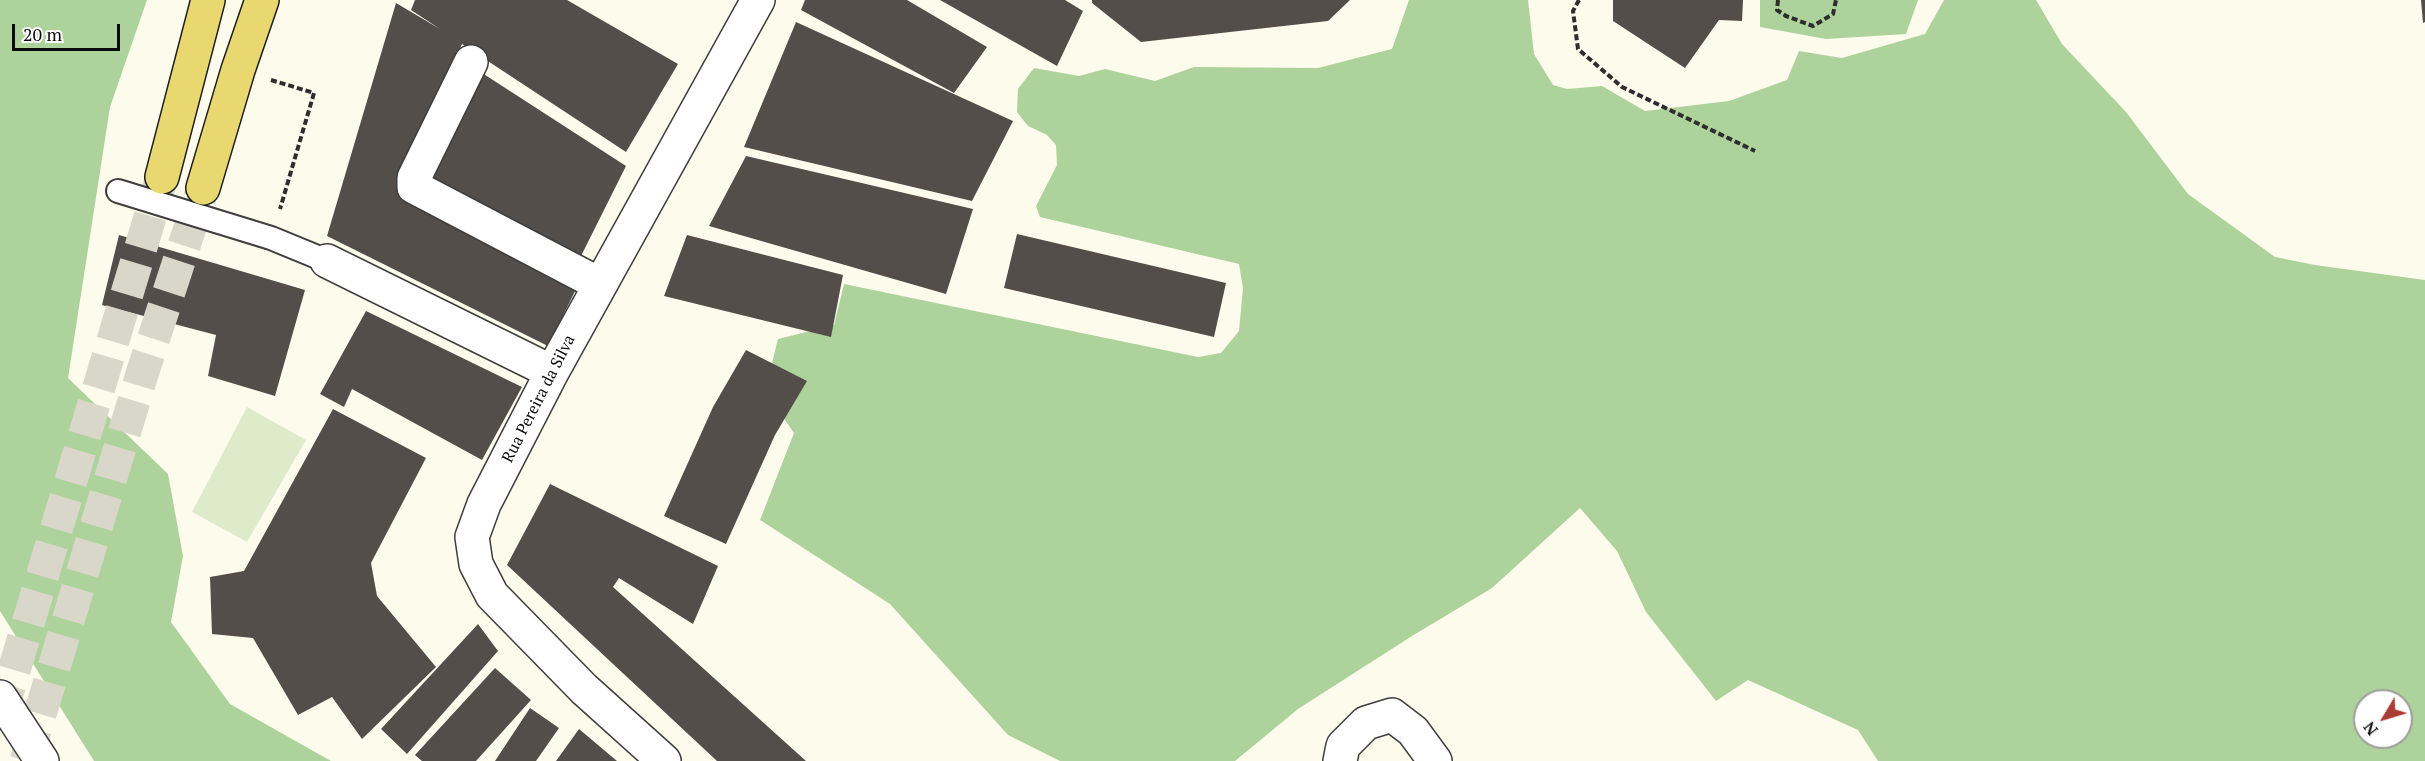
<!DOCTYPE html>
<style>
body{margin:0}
#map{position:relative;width:2425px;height:761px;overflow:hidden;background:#fdfbec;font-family:"PT Serif",serif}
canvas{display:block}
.north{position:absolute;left:2353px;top:689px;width:60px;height:60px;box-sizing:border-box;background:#fff;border:2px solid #9d9d9d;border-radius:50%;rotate:232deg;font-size:16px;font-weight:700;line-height:24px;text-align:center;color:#0b0b0b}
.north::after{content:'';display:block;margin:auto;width:21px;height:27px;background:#ab3b34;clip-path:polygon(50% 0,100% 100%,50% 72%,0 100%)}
.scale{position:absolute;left:12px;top:24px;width:108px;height:27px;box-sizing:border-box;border:3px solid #0b0b0b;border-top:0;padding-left:8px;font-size:18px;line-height:21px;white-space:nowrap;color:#0b0b0b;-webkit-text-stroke:4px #fff;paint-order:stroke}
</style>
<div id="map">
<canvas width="2425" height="761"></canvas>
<div class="north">N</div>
<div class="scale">20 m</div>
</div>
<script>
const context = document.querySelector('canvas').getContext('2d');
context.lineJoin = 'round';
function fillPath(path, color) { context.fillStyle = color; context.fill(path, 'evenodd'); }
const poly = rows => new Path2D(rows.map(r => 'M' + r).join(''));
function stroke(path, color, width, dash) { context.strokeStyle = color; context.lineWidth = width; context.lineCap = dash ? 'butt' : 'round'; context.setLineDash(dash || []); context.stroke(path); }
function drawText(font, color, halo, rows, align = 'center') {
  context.font = font + ' "PT Serif",serif'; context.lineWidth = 6; context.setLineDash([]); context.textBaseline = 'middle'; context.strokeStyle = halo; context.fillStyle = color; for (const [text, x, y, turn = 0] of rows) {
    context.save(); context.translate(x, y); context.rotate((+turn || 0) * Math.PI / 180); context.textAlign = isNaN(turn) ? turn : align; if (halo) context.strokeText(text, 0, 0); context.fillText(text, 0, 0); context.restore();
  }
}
const forest = poly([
 [0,0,147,0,110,107,68,378,168,474,183,556,171,622,230,704,331,761,94,761,0,611],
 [1409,0,1528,0,1534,54,1553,85,1567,89,1602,86,1645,111,1729,101,1787,80,1799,51,1842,58,1925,34,1944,0,2036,0,2062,44,2126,112,2188,194,2275,257,2315,265,2425,280,2425,761,1878,761,1858,730,1748,680,1716,701,1646,612,1617,551,1580,508,1492,588,1412,636,1298,709,1235,761,1060,761,1008,735,890,604,760,520,794,433,765,391,778,339,834,325,844,284,1198,357,1221,353,1239,331,1243,288,1239,264,1040,217,1036,206,1057,165,1056,145,1047,135,1028,126,1017,112,1018,89,1034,68,1079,76,1105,69,1155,81,1194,67,1318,68,1392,49],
 [2365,701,2401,701,2401,737,2365,737],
 [1760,0,1918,0,1906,34,1826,39,1760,27]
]);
const pitch = poly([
 [247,407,306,440,247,542,192,512]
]);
const building = poly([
 [415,0,567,0,678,64,626,152,462,44,399,188,582,277,548,346,327,236,396,3,440,29,411,10],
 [805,0,907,0,987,47,954,93,801,10],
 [940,0,1065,0,1083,11,1057,66],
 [1092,0,1350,0,1328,21,1141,42,1092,3],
 [1613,0,1743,0,1742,21,1719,20,1685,68,1613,21],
 [2421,0,2425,0,2425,22,2423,23],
 [796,22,1013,121,972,201,744,147],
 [479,71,626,166,575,268,419,186],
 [746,156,973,209,946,294,709,226],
 [1017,234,1226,283,1214,337,1004,288],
 [119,235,305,290,275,396,208,376,216,335,102,305],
 [687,235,843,275,831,337,664,296],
 [366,311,522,387,482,460,352,389,344,407,320,394],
 [746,350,807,381,775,435,726,544,664,516,713,407],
 [333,409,426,458,371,563,377,596,436,667,362,739,332,697,298,715,253,638,212,634,210,577,244,571],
 [550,484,718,566,693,624,619,578,613,587,806,761,717,761,507,565],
 [478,624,498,651,407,754,381,729],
 [495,668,531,700,476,761,422,761,415,755],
 [530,708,559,728,536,761,495,761],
 [579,729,617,761,556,761]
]);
const primaryTunnel = poly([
 [0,717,162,177],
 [26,761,142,374,203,188]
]);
const path = poly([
 [1579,0,1573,11,1578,49,1622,87,1755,151],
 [1778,0,1777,10,1786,16,1813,26,1833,14,1836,0],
 [271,80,314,93,280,209]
]);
const lane = poly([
 [118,191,271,238,327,261]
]);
const street = poly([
 [471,62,414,178,414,187,599,284],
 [327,261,552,372],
 [0,697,42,761],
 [664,761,584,689,492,595,476,564,472,537,484,504,552,372,758,0],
 [1340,761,1343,746,1366,723,1392,715,1413,731,1435,761]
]);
const primary = poly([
 [162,177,208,0],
 [203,188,238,70,262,0]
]);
const streetNames = [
 ["Rua Pereira da Silva",539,399,-63]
];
fillPath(forest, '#aed29b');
fillPath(pitch, '#ddebcb');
fillPath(building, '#534e49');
stroke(primaryTunnel, '#d9d7ca', 33, [33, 16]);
stroke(lane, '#3e3e3e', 26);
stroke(street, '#3e3e3e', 36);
stroke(primary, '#1c1c1c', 36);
stroke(path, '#2d2d2d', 4, [6, 3]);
stroke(lane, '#fff', 22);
stroke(street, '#fff', 33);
stroke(primary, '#e9d870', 33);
drawText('16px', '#0b0b0b', '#fff', streetNames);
</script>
